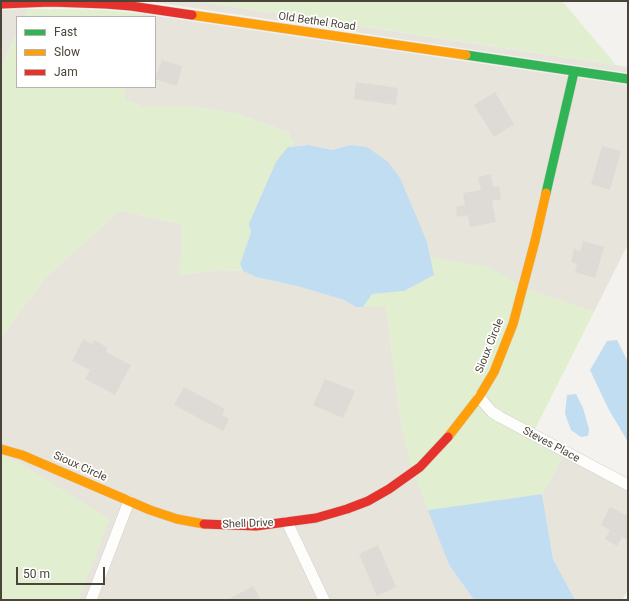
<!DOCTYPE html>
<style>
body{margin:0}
#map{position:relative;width:629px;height:601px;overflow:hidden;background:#f4f2ee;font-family:Roboto,sans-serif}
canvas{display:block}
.frame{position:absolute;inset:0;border:2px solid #4b4439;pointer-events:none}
.legend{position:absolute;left:16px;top:16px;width:140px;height:72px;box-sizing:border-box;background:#fff;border:1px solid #b7b4b0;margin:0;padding:5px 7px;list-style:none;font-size:12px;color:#4b4439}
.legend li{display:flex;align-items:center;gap:8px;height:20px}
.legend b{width:20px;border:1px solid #b7b4b0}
.scale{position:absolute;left:16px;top:567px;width:89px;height:18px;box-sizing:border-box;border:2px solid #4b4439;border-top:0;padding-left:5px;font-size:12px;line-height:14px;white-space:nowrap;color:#4b4439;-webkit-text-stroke:3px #fff;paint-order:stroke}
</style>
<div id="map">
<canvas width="629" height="601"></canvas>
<div class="frame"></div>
<ul class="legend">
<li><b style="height:5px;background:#30b455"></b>Fast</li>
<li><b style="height:5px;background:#ff9f0a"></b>Slow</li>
<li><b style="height:5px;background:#e5322d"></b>Jam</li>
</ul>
<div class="scale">50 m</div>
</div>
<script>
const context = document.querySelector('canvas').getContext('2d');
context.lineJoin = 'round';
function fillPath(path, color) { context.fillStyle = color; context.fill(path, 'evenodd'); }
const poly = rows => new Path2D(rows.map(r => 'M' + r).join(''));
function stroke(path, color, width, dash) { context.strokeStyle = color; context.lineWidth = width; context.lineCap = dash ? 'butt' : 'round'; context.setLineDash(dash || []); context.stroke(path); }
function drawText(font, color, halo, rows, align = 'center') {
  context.font = font + ' Roboto,sans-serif'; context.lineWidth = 3.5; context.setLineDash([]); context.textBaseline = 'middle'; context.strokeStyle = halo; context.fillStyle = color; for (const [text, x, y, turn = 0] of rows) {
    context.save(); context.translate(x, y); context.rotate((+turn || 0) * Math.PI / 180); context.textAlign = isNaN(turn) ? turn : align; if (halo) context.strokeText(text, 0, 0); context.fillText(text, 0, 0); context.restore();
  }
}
const residential = poly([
 [147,1,195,1,628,67,628,73],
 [29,9,25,17,17,17,17,33,1,68,1,10],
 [142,14,628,85,628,244,594,312,527,289,455,262,430,257,427,242,333,150,308,145,294,146,288,132,234,113,191,106,141,106,124,100,125,87,155,87,155,17,141,17],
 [120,210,183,225,180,275,220,270,243,271,256,277,297,286,344,300,356,307,386,307,402,430,449,565,474,600,78,600,109,519,1,455,1,337,45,278],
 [566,451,628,483,628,590,622,600,575,600,553,559,542,494]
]);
const green = poly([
 [195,1,562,1,616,65,216,4],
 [29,9,48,9,49,10,53,9,106,10,142,14,141,17,25,17],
 [17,33,17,87,125,87,125,100,141,106,191,106,234,113,288,132,294,146,288,147,251,232,240,264,243,271,220,270,179,275,183,225,120,210,45,278,1,337,1,68],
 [430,257,489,267,527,289,594,312,533,433,566,451,542,494,428,510,412,469,402,430,386,307,363,307,371,294,404,291,433,275],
 [1,455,19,462,109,519,78,600,1,600]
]);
const water = poly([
 [308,145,333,150,350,145,367,147,388,162,400,178,427,242,434,275,404,291,372,294,363,307,356,307,344,300,297,286,256,277,243,271,240,264,251,232,249,224,276,162,288,147],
 [617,340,628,362,628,442,608,408,590,370,607,341],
 [576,394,583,408,589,429,588,436,581,437,571,430,565,414,567,395],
 [542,494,553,559,575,600,474,600,449,565,428,510]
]);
const building = poly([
 [162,60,182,66,177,86,155,79],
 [356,82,398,88,396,105,354,99],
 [495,92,514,124,494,137,474,105],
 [602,146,621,151,610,190,591,184],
 [491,174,493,187,499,186,501,199,492,201,496,222,470,227,468,215,457,217,456,207,465,205,463,193,481,190,478,177],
 [583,241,604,247,595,278,575,272,577,264,571,262,574,249,580,251],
 [83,339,92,344,94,340,108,348,106,352,131,365,115,395,85,379,90,370,72,361],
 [325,379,355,391,343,418,313,405],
 [184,387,225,409,222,415,229,419,223,431,174,405],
 [610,507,628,516,628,540,622,537,617,546,605,539,610,530,601,525],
 [378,545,396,587,377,596,359,554],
 [253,586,261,600,227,600]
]);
const street = poly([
 [479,397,492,412,500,417,628,485],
 [287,522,324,600],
 [91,600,129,501]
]);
const fast = poly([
 [466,55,628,79],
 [546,193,574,72]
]);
const slow = poly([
 [192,15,466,55],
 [448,437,479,397,494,372,513,324,535,241,546,193],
 [1,449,22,455,150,510,177,519,204,524]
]);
const jam = poly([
 [1,4,51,2,106,4,131,6,192,15],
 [204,524,256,526,316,518,347,509,368,501,389,489,420,467,448,437]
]);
const streetNames = [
 ["Old Bethel Road",317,22,8],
 ["Sioux Circle",490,346,-68],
 ["Steves Place",551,445,28],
 ["Sioux Circle",80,467,24],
 ["Shell Drive",248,524,-2]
];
fillPath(residential, '#e7e4dc');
fillPath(green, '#e1eecf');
fillPath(water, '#c0ddf1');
fillPath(building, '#dedbd6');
stroke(street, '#d2d0cb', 12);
stroke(fast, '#d3cfc5', 10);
stroke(slow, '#d3cfc5', 10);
stroke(jam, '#d3cfc5', 10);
stroke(street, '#fdfdfc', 11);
stroke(fast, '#30b455', 9);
stroke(slow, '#ff9f0a', 9);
stroke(jam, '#e5322d', 9);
drawText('11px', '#4b4439', '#fff', streetNames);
</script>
